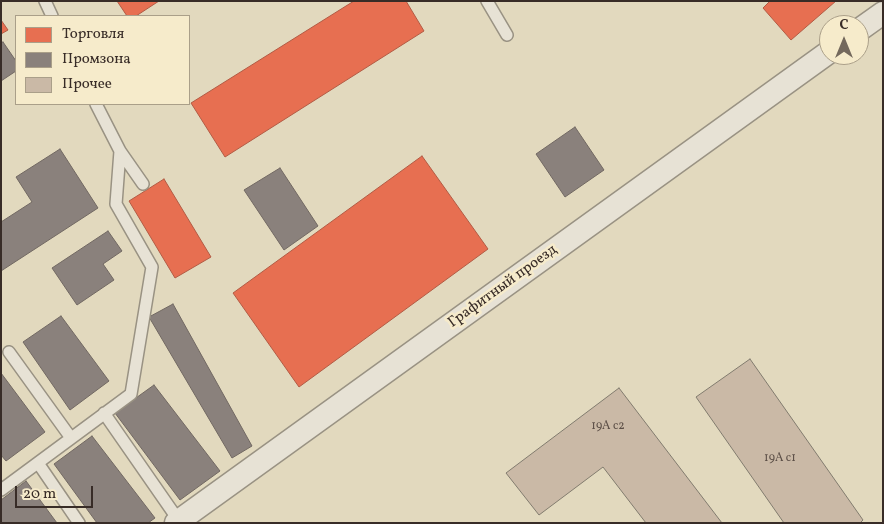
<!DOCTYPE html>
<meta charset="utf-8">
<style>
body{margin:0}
#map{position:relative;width:884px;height:524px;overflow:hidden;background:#e2d9be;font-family:Vollkorn,serif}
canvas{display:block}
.frame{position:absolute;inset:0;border:2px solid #382c27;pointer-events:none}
.legend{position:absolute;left:15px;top:15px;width:175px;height:90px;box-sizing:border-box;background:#f6ebcb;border:1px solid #aa9f89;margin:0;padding:6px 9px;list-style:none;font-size:15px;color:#382c27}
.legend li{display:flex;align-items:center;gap:10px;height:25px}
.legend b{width:25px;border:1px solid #aa9f89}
.north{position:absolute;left:819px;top:15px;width:50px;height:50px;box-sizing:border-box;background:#f6ebcb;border:1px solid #aa9f89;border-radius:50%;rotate:0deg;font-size:14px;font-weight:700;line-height:20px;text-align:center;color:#382c27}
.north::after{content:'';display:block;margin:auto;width:18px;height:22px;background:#74695c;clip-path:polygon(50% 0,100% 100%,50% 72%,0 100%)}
.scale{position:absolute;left:15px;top:486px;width:78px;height:22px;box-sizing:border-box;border:2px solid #382c27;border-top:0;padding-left:6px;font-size:15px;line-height:18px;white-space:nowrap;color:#382c27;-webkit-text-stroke:4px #f6ebcb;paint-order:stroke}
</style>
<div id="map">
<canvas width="884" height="524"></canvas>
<div class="frame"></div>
<ul class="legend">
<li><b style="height:14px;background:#e76f51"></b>Торговля</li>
<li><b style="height:14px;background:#8a817c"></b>Промзона</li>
<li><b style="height:14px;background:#cab9a6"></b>Прочее</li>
</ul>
<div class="north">С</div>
<div class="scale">20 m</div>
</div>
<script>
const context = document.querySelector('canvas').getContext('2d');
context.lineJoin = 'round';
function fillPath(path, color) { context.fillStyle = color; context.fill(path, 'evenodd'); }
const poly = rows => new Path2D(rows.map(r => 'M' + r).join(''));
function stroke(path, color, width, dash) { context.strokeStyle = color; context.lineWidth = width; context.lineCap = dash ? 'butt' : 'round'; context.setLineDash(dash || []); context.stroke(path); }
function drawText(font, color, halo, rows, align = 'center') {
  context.font = font + ' Vollkorn,serif'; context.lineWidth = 5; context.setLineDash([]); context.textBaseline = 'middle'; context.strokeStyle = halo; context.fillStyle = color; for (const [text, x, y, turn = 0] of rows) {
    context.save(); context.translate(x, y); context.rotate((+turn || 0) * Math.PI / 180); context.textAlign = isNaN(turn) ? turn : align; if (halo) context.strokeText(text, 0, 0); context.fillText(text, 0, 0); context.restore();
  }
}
const shops = poly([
 [117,1,159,1,136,16,127,16,117,1],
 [354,1,406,1,424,31,225,157,191,103,354,1],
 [770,1,836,1,791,40,763,8,770,1],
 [1,20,8,30,1,34,1,20],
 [422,156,488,249,299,387,233,293,422,156],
 [164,179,211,257,175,278,129,201,164,179]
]);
const industry = poly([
 [3,42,16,61,16,71,1,81,1,43,3,42],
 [575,127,604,170,565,197,536,154,575,127],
 [60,149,98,208,1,271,1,222,32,202,16,177,60,149],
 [280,168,318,226,284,250,244,190,280,168],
 [108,231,122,251,103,264,114,280,77,305,52,268,108,231],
 [173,304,252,446,232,458,149,317,173,304],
 [61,316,109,381,70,410,23,342,61,316],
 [1,373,45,432,6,461,1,455,1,373],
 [154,385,220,471,180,500,115,413,154,385],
 [92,436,155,518,148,523,97,523,54,464,92,436],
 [26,481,57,523,1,523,1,500,26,481]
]);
const building = poly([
 [750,359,863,520,860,523,784,523,696,397,750,359],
 [619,388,722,523,646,523,603,467,539,515,506,473,619,388]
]);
const lane = poly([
 [45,1,52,16],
 [487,1,507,35],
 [96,104,120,151,143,184],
 [9,352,71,438],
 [104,413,179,521],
 [38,463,79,523],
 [1,490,131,394,152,267,116,204,120,151]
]);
const street = poly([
 [859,30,883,13],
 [176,523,829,52]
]);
const numberNames = [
 ["19А с2",608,427],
 ["19А с1",780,459]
];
const streetNames = [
 ["Графитный проезд",503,287,-36]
];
fillPath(shops, '#e76f51');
stroke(shops, '#b25b44', 1);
fillPath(industry, '#8a817c');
stroke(industry, '#716862', 1);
fillPath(building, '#cab9a6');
stroke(building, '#817b6e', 1);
stroke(lane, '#999283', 14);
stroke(street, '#999283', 25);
stroke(lane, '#e7e2d5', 11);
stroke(street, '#e7e2d5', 22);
drawText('12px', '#5c4f47', null, numberNames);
drawText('15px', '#382c27', '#f6ebcb', streetNames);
</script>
